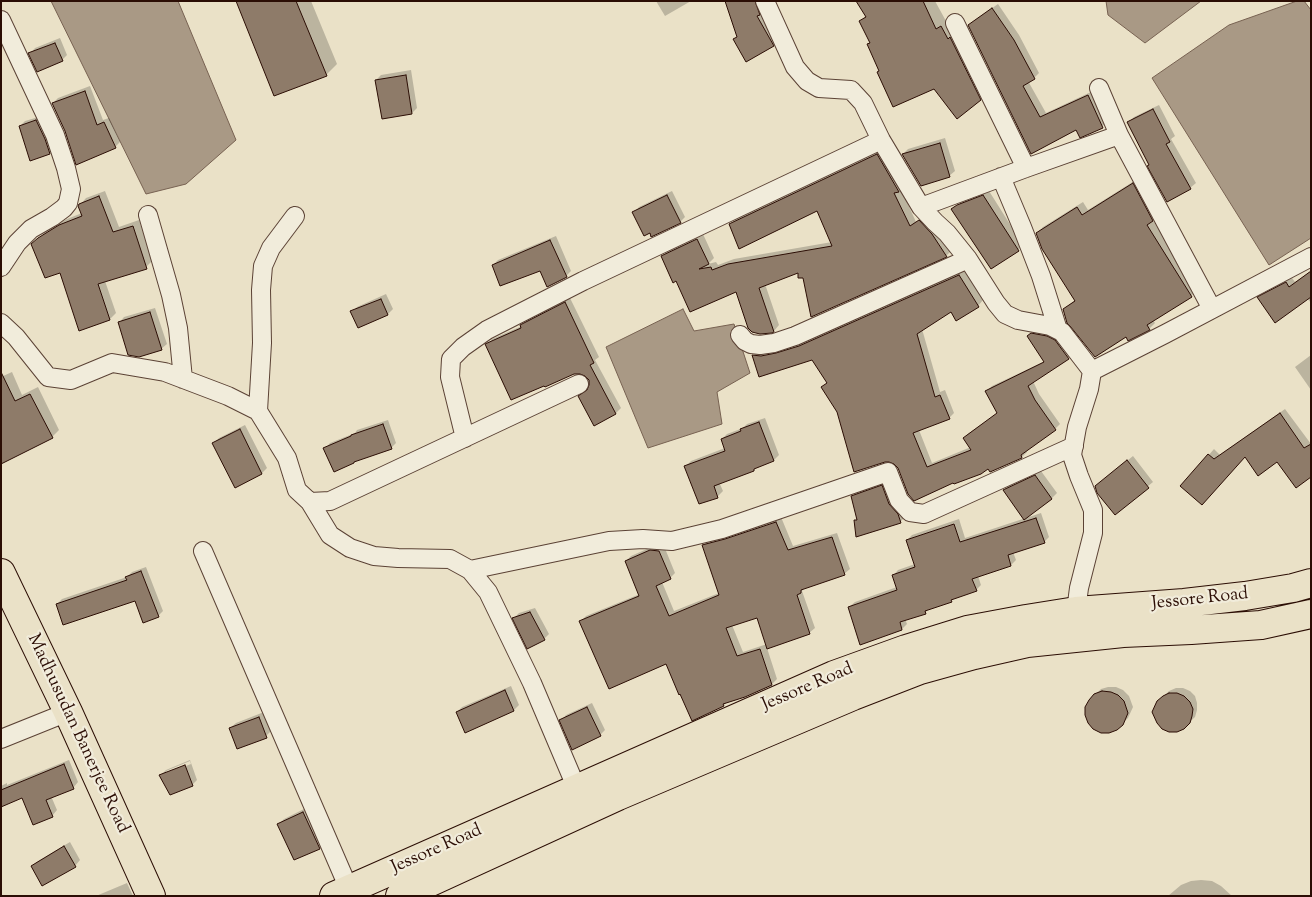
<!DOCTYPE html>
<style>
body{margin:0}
#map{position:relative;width:1312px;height:897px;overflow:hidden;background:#eae1c7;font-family:"Sorts Mill Goudy",serif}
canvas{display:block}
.frame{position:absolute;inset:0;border:2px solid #2b0d04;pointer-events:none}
</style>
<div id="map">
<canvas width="1312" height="897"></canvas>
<div class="frame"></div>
</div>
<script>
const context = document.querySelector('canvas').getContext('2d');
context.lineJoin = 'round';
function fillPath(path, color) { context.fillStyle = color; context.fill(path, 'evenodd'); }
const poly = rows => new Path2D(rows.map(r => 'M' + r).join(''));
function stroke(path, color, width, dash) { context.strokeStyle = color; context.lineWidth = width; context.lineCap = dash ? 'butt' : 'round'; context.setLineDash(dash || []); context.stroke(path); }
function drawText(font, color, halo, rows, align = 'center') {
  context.font = font + ' "Sorts Mill Goudy",serif'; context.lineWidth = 4.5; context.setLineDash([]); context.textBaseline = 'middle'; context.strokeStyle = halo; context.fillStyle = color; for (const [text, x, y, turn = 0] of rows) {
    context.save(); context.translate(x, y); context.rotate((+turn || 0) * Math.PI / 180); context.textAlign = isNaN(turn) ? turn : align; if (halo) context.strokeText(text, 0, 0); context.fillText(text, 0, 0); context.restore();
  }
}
const water = poly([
 [51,1,178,1,236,140,186,184,146,194,51,1],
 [1106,1,1201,1,1145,43,1108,15,1106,1],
 [1297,1,1304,1,1311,10,1311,238,1269,265,1152,78,1229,25,1297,1],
 [683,309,694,331,734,324,750,373,717,392,722,424,648,448,606,347,683,309]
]);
const shadow = poly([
 [237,1,311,1,337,64,326,75],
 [656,1,691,1,665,16],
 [727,1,761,1,778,40,773,45,738,36],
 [858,1,935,1,986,94,980,100,934,87,880,71,869,44,871,42,861,21,866,15],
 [998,4,1019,35,1039,73,1034,78,1028,81,1046,113,1093,91,1107,121,1102,127,1077,129,1032,153,969,25,975,20],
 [60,38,67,55,62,60,30,54,35,48],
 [411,70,417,108,412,113,376,80,381,75],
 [90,86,103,120,109,118,120,142,115,147,66,130,53,103,58,98],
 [1159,105,1175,136,1171,139,1196,183,1190,188,1168,201,1129,122,1134,117],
 [42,116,55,148,50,153,20,126,25,121],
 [945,138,955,171,949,176,903,154,908,149],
 [883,149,916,222,925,216,952,250,946,256,812,315,804,276,799,272,765,284,779,325,774,331,760,333,737,290,676,280,662,256,668,251,703,234,714,258,708,264,716,262,718,265,734,259,832,242,817,210,730,224,736,219],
 [1139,178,1158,214,1153,220,1197,290,1191,296,1153,320,1155,323,1149,329,1129,339,1126,335,1064,309,1076,299,1037,233,1043,227,1083,202,1088,210],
 [105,191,119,227,139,220,152,261,146,267,105,281,116,313,110,319,33,244,45,232,67,219,82,213,80,205,86,198],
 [672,191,685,217,680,222,634,213,639,207],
 [989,191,1023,245,1018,250,953,209,964,200],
 [556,236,571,271,566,276,540,269,493,265,498,260],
 [964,270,983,300,978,306,957,319,951,311,922,329,940,392,945,390,954,413,949,418,919,430,932,463,971,447,964,438,969,433,998,413,987,391,992,386,1045,361,1029,336,1034,331,1052,331,1074,353,1068,358,1033,381,1039,394,1060,424,1055,429,1026,450,1027,452,1022,457,991,471,988,467,899,467,838,411,822,387,828,382,813,359,760,375,754,355,759,350,782,349,806,341],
 [1311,271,1311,303,1307,298,1259,298,1264,293,1292,278,1295,282],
 [386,294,393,309,388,314,352,312,357,307],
 [570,298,599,357,595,360,621,408,616,413,595,424,580,396,590,388,590,378,585,374,487,345,492,339,522,326,527,320],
 [155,308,167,344,161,349,119,323,124,317],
 [1311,355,1311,390,1295,367],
 [12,372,22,395,38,387,59,430,52,437,1,463,1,377],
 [1285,409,1311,444,1311,475,1277,460,1245,455,1182,486,1214,449,1220,455],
 [765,418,779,455,774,460,719,482,723,491,718,496,700,503,686,466,691,461,725,448,722,439,727,434,743,428,747,424],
 [388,420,396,443,391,448,356,460,325,449,330,443,355,433,357,430],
 [245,425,267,468,262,473,235,486,213,444,219,438],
 [1133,456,1153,482,1115,513,1096,486],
 [1041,471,1057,493,1052,498,1004,490,1009,485],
 [887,481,905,517,900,522,856,521,858,518,852,496,858,491],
 [1041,513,1049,537,1044,542,1013,552,1016,560,1011,565,978,576,981,585,976,590,954,598,951,601,930,607,925,613,905,619,907,624,902,629,849,607,855,602,897,587,893,576,898,570,915,564,907,540,912,535,959,519,965,538],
 [781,517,793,546,837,533,850,569,844,574,805,587,802,591,815,628,809,633,767,648,777,679,772,684,727,702,724,705,667,663,581,621,586,616,640,594,626,561,631,556,656,545,664,546,675,573,670,578,662,582,674,611,719,593,703,545,709,540],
 [757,616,767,644,743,652,732,625],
 [146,567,163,611,158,616,135,599,57,604,62,599,127,577,132,572],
 [535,608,549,634,544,639,514,618,519,613],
 [511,686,519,705,514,710,465,732,457,712,462,707],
 [1108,687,1116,687,1123,690,1129,696,1133,707,1128,718,1116,729,1090,700,1101,689],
 [1176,688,1183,688,1190,691,1195,696,1197,703,1197,710,1195,717,1183,728,1158,702,1169,691],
 [592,703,605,730,600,735,561,721,566,715],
 [264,712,271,731,266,736,230,728,236,723],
 [69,760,78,782,73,788,51,796,57,810,52,816,22,796,1,805,1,786,7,783,7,785],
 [190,760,197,780,192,785,161,775,166,770],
 [190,761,191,764,166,774,166,771],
 [308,807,325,843,319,848,279,824,284,819],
 [70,842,80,860,75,866,43,884,32,866,38,861],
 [1201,880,1212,881,1221,886,1232,896,1168,896,1181,885,1191,881],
 [127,883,133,896,96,896]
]);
const building = poly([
 [236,1,296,1,327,76,274,96,236,1],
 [725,1,755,1,760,15,757,16,774,46,746,62,733,39,737,37,725,1],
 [856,1,923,1,936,29,941,26,948,39,950,37,981,100,957,119,934,89,893,107,877,72,879,71,867,44,870,43,859,21,866,17,856,1],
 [992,8,1014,40,1035,79,1023,86,1040,117,1088,95,1103,128,1080,138,1076,130,1031,154,968,25,992,8],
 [55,43,63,61,37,72,28,53,55,43],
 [406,75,412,114,382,119,375,80,406,75],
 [85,91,97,125,104,122,116,148,76,165,65,131,52,103,85,91],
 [1153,109,1170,142,1166,144,1191,189,1167,202,1147,166,1149,165,1127,122,1153,109],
 [36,120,45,139,50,154,30,161,19,126,36,120],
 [940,143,950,177,921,186,902,154,940,143],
 [877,154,899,192,894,193,910,226,919,220,932,234,947,257,811,317,803,278,798,278,798,273,759,288,774,332,772,333,760,334,752,332,748,328,736,292,690,312,676,281,673,283,661,256,697,239,709,264,699,269,711,267,712,270,728,264,832,246,817,211,739,249,729,224,877,154],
 [1133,183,1153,221,1147,225,1192,297,1147,325,1150,330,1128,341,1126,337,1095,357,1070,326,1067,323,1063,309,1075,301,1042,249,1036,233,1077,207,1082,215,1133,183],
 [667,195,681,223,651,237,650,233,644,236,632,212,667,195],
 [983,195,1019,251,991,269,951,209,957,205,983,195],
 [99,196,113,232,133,226,147,269,98,284,110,320,79,331,60,273,45,278,31,244,38,238,59,225,82,216,78,206,79,204,99,196],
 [550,240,567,277,547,287,540,271,500,286,492,265,550,240],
 [1311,271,1311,297,1275,323,1257,297,1286,282,1289,287,1311,271],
 [959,275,979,307,956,321,951,312,917,334,935,397,940,395,950,419,913,433,927,467,971,450,963,438,997,413,985,391,1044,362,1027,336,1031,333,1047,336,1055,340,1069,359,1028,386,1035,400,1056,430,1021,455,1022,458,990,472,988,469,981,474,954,484,953,483,914,501,908,494,898,468,894,464,889,462,885,462,854,472,837,412,821,387,827,383,812,360,759,377,752,355,761,356,776,353,799,346,959,275],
 [381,299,388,315,358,328,350,311,381,299],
 [565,302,594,363,590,365,616,414,594,426,578,396,587,390,589,385,589,380,585,376,580,374,574,374,545,387,544,386,511,400,485,344,521,328,520,325,565,302],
 [150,312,162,350,139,357,128,355,118,322,150,312],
 [1,372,15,401,30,394,53,438,1,464,1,372],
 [1280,413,1304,448,1311,444,1311,477,1296,488,1277,462,1258,476,1245,457,1202,505,1180,486,1208,454,1214,459,1280,413],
 [759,422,774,461,754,469,754,471,714,486,718,498,699,504,684,466,725,451,721,439,741,431,740,429,759,422],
 [383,424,392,449,354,462,354,463,334,472,323,448,351,436,351,435,383,424],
 [240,429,262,474,235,488,212,443,240,429],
 [1127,460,1149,488,1115,515,1097,493,1095,486,1127,460],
 [1035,475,1052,499,1024,520,1003,490,1035,475],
 [882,485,889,504,898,514,901,523,856,537,854,520,857,520,851,496,882,485],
 [1036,518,1045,543,1008,555,1011,566,972,579,977,591,951,600,952,602,925,611,926,614,900,622,902,630,860,645,848,607,897,590,892,575,915,567,906,540,954,524,960,542,1036,518],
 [776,522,788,550,832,537,845,575,801,590,801,593,797,595,810,634,767,649,757,618,726,628,737,656,760,649,772,685,745,697,723,704,724,706,692,721,680,694,679,695,666,664,609,689,579,621,639,596,625,561,650,550,659,551,671,579,656,586,669,616,719,595,702,545,725,539,776,522],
 [141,571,159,617,143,623,135,601,63,625,56,604,127,580,125,577,141,571],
 [530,612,545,640,527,649,512,618,530,612],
 [505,690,514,711,465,733,456,712,505,690],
 [1102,691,1111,692,1118,695,1124,701,1128,713,1123,725,1117,730,1109,733,1101,733,1093,729,1088,723,1085,715,1085,707,1089,700,1094,694,1102,691],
 [1169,693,1177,693,1184,696,1190,702,1193,709,1192,716,1190,723,1184,729,1177,732,1169,732,1162,729,1157,723,1152,712,1157,701,1163,696,1169,693],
 [587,707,601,736,572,750,559,720,587,707],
 [259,717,267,738,237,749,229,728,259,717],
 [64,764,74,789,46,800,53,817,33,825,22,798,1,807,1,790,64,764],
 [185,765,193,786,170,795,159,775,185,765],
 [303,812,320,849,294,860,277,824,303,812],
 [64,846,76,867,42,886,31,866,64,846]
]);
const minor = poly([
 [765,1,795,67,807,81,819,88,851,90,863,103,881,140,921,207,935,222,947,233,968,259,996,303,1005,314,1018,320,1050,326,1062,332,1092,371],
 [1,20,55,135,66,168,71,189,68,203,64,208,52,217,31,229,17,243,1,267],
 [955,23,1026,168],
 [1099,88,1119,135,1212,309],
 [1001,177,1022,227,1041,276,1058,330],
 [921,207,1026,168,1119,135],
 [148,215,171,295,178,328,183,379],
 [1,323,16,337,48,377,71,380,112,363,165,372,228,396,258,411,287,458,297,490,310,502,330,535,350,548,374,556,398,558,450,559,470,570,488,592,532,683,577,789],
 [740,335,745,341,751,344,760,345,774,343,795,336,968,259],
 [258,411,262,343,261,290,263,266,271,248,295,216],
 [465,438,450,377,451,359,463,347,487,330,583,281,881,140],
 [310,502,330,501,579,384],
 [203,551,349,889],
 [470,570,609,541,643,539,672,541,722,529,888,472,899,500,910,512,924,514,1074,446],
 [1076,611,1079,588,1093,533,1093,510,1079,476,1072,455,1077,427,1089,389,1092,371,1165,334,1311,257],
 [1,739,68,712]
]);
const primary = poly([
 [1,573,68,712,151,896]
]);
const trunk = poly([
 [334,896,834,675,906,649,967,630,1026,619,1076,611,1184,603,1245,596,1293,588,1311,583],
 [400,896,618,796,853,696,920,670,974,655,1027,643,1123,633,1191,630,1261,625,1311,614]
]);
const streetNames = [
 ["Jessore Road",1200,600,-6],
 ["Jessore Road",808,688,-23],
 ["Madhusudan Banerjee Road",77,734,65],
 ["Jessore Road",437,850,-24]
];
fillPath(water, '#a99985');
stroke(water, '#776151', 1);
fillPath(shadow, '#0003');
fillPath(building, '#8e7b69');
stroke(building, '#2b0d04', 1);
stroke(minor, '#5b4235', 20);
stroke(primary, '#2b0d04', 30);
stroke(trunk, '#2b0d04', 30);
stroke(minor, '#f1ecdb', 18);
stroke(primary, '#eae1c7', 28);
stroke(trunk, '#eae1c7', 28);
drawText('18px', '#2b0d04', '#f1ecdb', streetNames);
</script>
